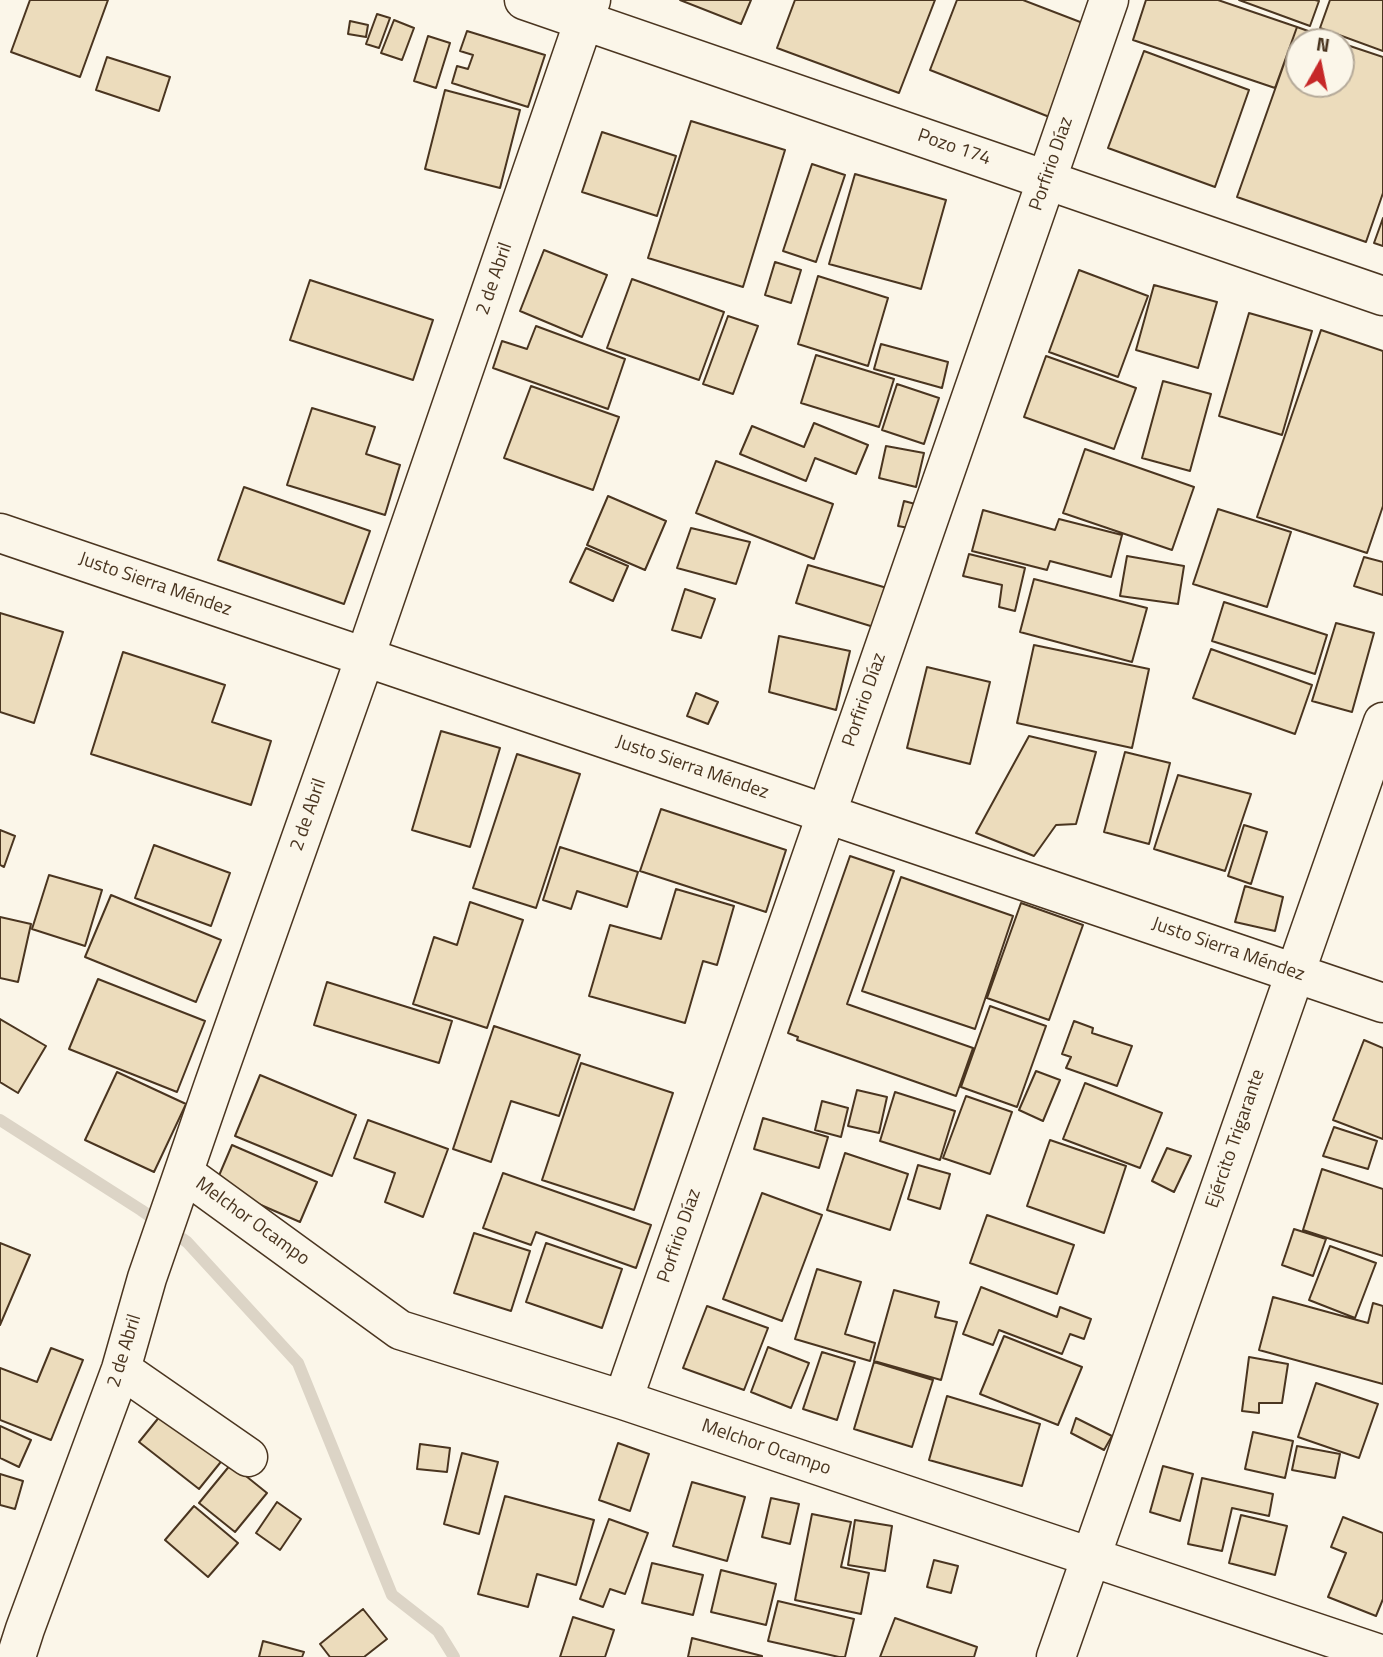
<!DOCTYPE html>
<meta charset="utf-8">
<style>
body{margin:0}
#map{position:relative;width:1383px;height:1657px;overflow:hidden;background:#fbf6e9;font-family:"Titillium Web",sans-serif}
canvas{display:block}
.north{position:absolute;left:1285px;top:28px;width:70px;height:70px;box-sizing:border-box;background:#fbf6e9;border:2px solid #b4a999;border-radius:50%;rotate:9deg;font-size:19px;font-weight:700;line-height:28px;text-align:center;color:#4a3520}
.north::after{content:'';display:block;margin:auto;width:24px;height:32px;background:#c62828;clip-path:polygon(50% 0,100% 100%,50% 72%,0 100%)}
</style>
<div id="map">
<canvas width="1383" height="1657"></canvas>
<div class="north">N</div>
</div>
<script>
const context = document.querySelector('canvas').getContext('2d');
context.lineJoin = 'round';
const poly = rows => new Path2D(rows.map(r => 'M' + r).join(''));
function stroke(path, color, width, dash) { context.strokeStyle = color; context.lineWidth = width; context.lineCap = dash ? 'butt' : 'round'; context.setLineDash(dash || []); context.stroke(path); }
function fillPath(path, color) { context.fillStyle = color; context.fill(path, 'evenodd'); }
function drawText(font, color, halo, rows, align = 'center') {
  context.font = font + ' "Titillium Web",sans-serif'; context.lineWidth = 5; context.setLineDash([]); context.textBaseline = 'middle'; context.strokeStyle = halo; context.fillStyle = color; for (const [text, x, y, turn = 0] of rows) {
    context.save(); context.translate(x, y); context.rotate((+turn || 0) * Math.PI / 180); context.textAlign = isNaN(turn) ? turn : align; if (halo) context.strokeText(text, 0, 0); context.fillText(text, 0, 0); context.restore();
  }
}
const stream = poly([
 [0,1120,141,1210,187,1242,298,1363,392,1595,438,1631,454,1657]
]);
const building = poly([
 [30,0,108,0,80,77,11,52,30,0],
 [680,0,751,0,741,24,680,0],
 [795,0,935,0,899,93,777,48,795,0],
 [957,0,1023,0,1088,25,1052,118,930,70,957,0],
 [1146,0,1218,0,1297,27,1275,88,1133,40,1146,0],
 [1239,0,1315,0,1319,1,1310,26,1239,0],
 [1330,0,1383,0,1383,51,1320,28,1330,0],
 [377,14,390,18,379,48,366,44,377,14],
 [394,20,414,28,402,60,381,53,394,20],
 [350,21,368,25,366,37,348,34,350,21],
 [1297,27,1339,42,1299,42,1299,84,1341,84,1341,43,1383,57,1383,193,1366,242,1237,197,1297,27],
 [467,31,545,55,528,107,452,83,457,66,468,69,473,55,460,51,467,31],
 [428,36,450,43,436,88,414,81,428,36],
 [1144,51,1249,90,1215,187,1108,148,1144,51],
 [107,57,170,77,159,111,96,90,107,57],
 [445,90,520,110,500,188,425,169,445,90],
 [691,121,785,150,743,287,648,258,691,121],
 [602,132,676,156,657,216,582,192,602,132],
 [812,164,845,175,816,262,783,251,812,164],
 [855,174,946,200,921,289,829,264,855,174],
 [1383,218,1383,246,1374,243,1383,218],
 [544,250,607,275,582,337,520,311,544,250],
 [775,262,801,270,791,303,765,295,775,262],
 [1079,270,1148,296,1118,377,1049,352,1079,270],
 [818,276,888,298,868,366,798,344,818,276],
 [632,279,724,312,699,380,607,348,632,279],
 [310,280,433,320,413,380,290,340,310,280],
 [1154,285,1217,302,1198,368,1136,350,1154,285],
 [1249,313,1312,331,1282,435,1219,416,1249,313],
 [728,316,758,326,733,394,703,384,728,316],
 [536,326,625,359,608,409,493,368,502,341,527,349,536,326],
 [1321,330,1383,351,1383,506,1367,553,1257,517,1321,330],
 [881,344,948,362,942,388,874,369,881,344],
 [816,355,894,379,879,427,801,403,816,355],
 [1046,356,1136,388,1114,449,1024,417,1046,356],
 [1163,381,1211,394,1190,471,1142,458,1163,381],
 [897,384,939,398,924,444,882,430,897,384],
 [531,386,619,417,593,490,504,458,531,386],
 [312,408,375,427,366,454,400,465,385,515,287,485,312,408],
 [814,423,868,445,856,474,815,458,806,481,740,454,752,426,804,447,814,423],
 [886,446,924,453,916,487,879,478,886,446],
 [1085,449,1194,487,1172,550,1063,513,1085,449],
 [716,461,833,504,814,559,696,513,716,461],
 [244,487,370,531,344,604,218,560,244,487],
 [608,496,666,521,645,570,587,545,608,496],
 [904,501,919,505,914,529,898,526,904,501],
 [1218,509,1291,532,1267,607,1193,584,1218,509],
 [983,510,1055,530,1059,519,1122,535,1111,577,1050,561,1047,570,972,551,983,510],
 [691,528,750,542,736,584,677,568,691,528],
 [586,548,628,566,613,601,570,582,586,548],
 [969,554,1025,568,1015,611,999,607,1002,585,963,576,969,554],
 [1127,556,1184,566,1178,604,1120,596,1127,556],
 [1364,557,1383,562,1383,595,1354,586,1364,557],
 [808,565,887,588,877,628,796,603,808,565],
 [1034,579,1147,608,1132,662,1020,632,1034,579],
 [685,589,715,599,701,638,672,630,685,589],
 [1224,602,1327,635,1315,674,1212,641,1224,602],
 [0,613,63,632,34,723,0,712,0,613],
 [1336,623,1374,633,1352,712,1312,701,1336,623],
 [779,636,850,651,836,710,769,692,779,636],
 [1034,645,1149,669,1132,748,1017,723,1034,645],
 [1211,649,1312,685,1295,734,1193,698,1211,649],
 [123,652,225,685,212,722,271,741,251,805,91,754,123,652],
 [927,667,990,682,970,764,907,748,927,667],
 [696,693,718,702,708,724,687,716,696,693],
 [441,731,500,748,470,847,412,830,441,731],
 [1029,736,1096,752,1076,824,1056,825,1034,856,976,833,1029,736],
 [1125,752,1170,763,1149,844,1104,832,1125,752],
 [517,754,580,774,536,908,473,888,517,754],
 [1178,775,1251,794,1225,871,1154,849,1178,775],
 [661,809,786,850,766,912,640,871,661,809],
 [1244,825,1267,832,1251,884,1228,876,1244,825],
 [0,830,15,836,4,867,0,865,0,830],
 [154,845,230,873,211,926,135,898,154,845],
 [560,847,638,872,627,907,577,891,571,909,543,900,560,847],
 [850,856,894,871,847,1004,973,1048,956,1096,797,1040,798,1037,788,1033,850,856],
 [49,875,102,890,85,946,32,929,49,875],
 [901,877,1013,916,975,1029,862,991,901,877],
 [1245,886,1283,897,1275,931,1235,922,1245,886],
 [676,889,734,906,717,965,703,961,685,1023,589,996,610,925,661,939,676,889],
 [111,895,221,940,196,1002,85,957,111,895],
 [470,902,523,920,487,1028,413,1004,434,937,457,945,470,902],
 [1021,903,1083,925,1049,1020,987,998,1021,903],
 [0,917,31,924,18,982,0,978,0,917],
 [98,979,205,1021,177,1092,69,1049,98,979],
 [327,982,452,1021,439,1063,314,1025,327,982],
 [990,1006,1046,1026,1017,1107,961,1087,990,1006],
 [0,1019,46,1046,18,1093,0,1082,0,1019],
 [1074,1021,1093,1028,1092,1033,1132,1046,1117,1086,1066,1068,1071,1057,1062,1054,1074,1021],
 [494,1026,580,1055,559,1116,511,1101,491,1162,453,1149,494,1026],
 [1364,1040,1383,1048,1383,1139,1333,1120,1364,1040],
 [581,1063,673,1093,634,1210,542,1180,581,1063],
 [1036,1071,1060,1080,1043,1121,1019,1110,1036,1071],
 [117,1072,186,1104,154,1172,85,1140,117,1072],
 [260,1075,356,1115,332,1176,235,1136,260,1075],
 [1085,1083,1162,1113,1140,1168,1063,1139,1085,1083],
 [857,1090,887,1097,879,1133,848,1126,857,1090],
 [895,1092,955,1111,940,1160,880,1141,895,1092],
 [966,1096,1012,1112,990,1174,943,1158,966,1096],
 [822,1101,848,1108,841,1137,815,1130,822,1101],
 [763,1118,828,1137,819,1168,754,1149,763,1118],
 [368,1120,448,1149,423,1217,385,1202,395,1173,354,1158,368,1120],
 [1334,1127,1377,1141,1368,1169,1323,1156,1334,1127],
 [1050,1140,1126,1166,1104,1233,1027,1206,1050,1140],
 [232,1145,317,1182,300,1222,215,1185,232,1145],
 [1167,1148,1191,1156,1174,1192,1152,1181,1167,1148],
 [845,1153,908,1174,890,1230,827,1210,845,1153],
 [918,1165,950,1174,940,1209,908,1199,918,1165],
 [1322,1169,1383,1189,1383,1256,1303,1230,1322,1169],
 [503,1173,651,1225,636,1268,536,1232,531,1245,483,1228,503,1173],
 [762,1193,822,1215,782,1321,723,1299,762,1193],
 [987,1215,1074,1245,1057,1294,970,1263,987,1215],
 [1294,1229,1326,1239,1313,1276,1282,1265,1294,1229],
 [474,1233,530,1251,511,1311,454,1293,474,1233],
 [0,1243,30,1255,0,1325,0,1243],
 [546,1243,622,1269,602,1328,526,1302,546,1243],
 [1330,1246,1376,1263,1355,1318,1309,1300,1330,1246],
 [817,1269,861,1282,845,1334,875,1343,870,1361,795,1339,817,1269],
 [981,1287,1057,1317,1060,1307,1091,1319,1084,1339,1070,1334,1062,1354,999,1330,993,1345,963,1334,981,1287],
 [894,1290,939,1302,935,1317,957,1322,941,1380,874,1361,894,1290],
 [1273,1297,1368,1323,1373,1303,1383,1306,1383,1384,1259,1350,1273,1297],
 [707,1306,768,1328,744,1390,683,1368,707,1306],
 [1004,1336,1082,1367,1058,1425,980,1394,1004,1336],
 [768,1347,809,1363,791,1408,751,1392,768,1347],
 [51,1348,83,1360,51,1440,0,1420,0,1368,37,1382,51,1348],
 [822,1352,855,1362,837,1420,803,1409,822,1352],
 [1249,1357,1288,1364,1282,1403,1259,1403,1259,1413,1242,1411,1249,1357],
 [874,1362,933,1380,912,1447,854,1429,874,1362],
 [1316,1383,1378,1404,1359,1458,1298,1437,1316,1383],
 [947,1396,1040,1424,1022,1486,929,1460,947,1396],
 [169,1405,228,1453,199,1489,139,1442,169,1405],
 [1076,1418,1112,1436,1104,1450,1071,1433,1076,1418],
 [0,1426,31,1440,19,1467,0,1458,0,1426],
 [1253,1432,1293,1441,1285,1478,1245,1469,1253,1432],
 [618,1443,649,1454,630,1511,599,1500,618,1443],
 [420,1444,450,1448,447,1472,417,1469,420,1444],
 [1297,1446,1340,1454,1335,1478,1292,1470,1297,1446],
 [462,1453,498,1462,479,1534,444,1524,462,1453],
 [231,1464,267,1493,235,1532,199,1503,231,1464],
 [1163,1466,1193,1474,1180,1521,1150,1512,1163,1466],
 [0,1474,23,1481,15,1509,0,1505,0,1474],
 [1202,1478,1273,1494,1269,1516,1232,1508,1222,1551,1188,1544,1202,1478],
 [692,1482,745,1497,727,1561,673,1546,692,1482],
 [505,1496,594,1520,576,1585,537,1574,528,1607,478,1594,505,1496],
 [771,1498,799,1504,790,1544,762,1537,771,1498],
 [277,1502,301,1519,280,1550,256,1533,277,1502],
 [194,1506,238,1543,208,1577,165,1540,194,1506],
 [812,1514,851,1522,841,1567,869,1573,861,1614,795,1600,812,1514],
 [1241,1515,1287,1526,1275,1575,1229,1563,1241,1515],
 [1343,1517,1383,1533,1383,1599,1376,1616,1328,1597,1346,1553,1331,1547,1343,1517],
 [609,1519,648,1533,625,1594,610,1589,603,1607,580,1599,609,1519],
 [855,1520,892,1526,885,1571,848,1565,855,1520],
 [934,1560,958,1566,951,1593,927,1587,934,1560],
 [652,1563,703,1575,693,1615,642,1603,652,1563],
 [721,1570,776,1584,766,1625,711,1612,721,1570],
 [778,1601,854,1619,845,1657,839,1657,768,1641,778,1601],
 [363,1609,387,1639,364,1657,330,1657,320,1644,363,1609],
 [573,1617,614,1630,605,1657,560,1657,573,1617],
 [895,1618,977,1647,974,1657,880,1657,895,1618],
 [692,1638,762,1656,762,1657,688,1657,692,1638],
 [263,1641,304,1652,302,1657,259,1657,263,1641]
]);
const minor = poly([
 [524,0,1383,296],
 [0,533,1383,1003],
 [184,1173,400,1330,623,1400,1383,1655],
 [121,1369,248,1457],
 [623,1400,1109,0],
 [16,1657,25,1629,121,1369,147,1278,214,1084,365,657,591,0],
 [1056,1657,1383,722]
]);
const streetNames = [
 ["Pozo 174",954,148,19],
 ["Porfirio Díaz",1052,164,-71],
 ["2 de Abril",495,279,-71],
 ["Justo Sierra Méndez",155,585,19],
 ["Porfirio Díaz",865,700,-71],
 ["Justo Sierra Méndez",692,768,19],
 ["2 de Abril",309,815,-71],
 ["Justo Sierra Méndez",1228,950,19],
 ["Ejército Trigarante",1236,1139,-71],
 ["Melchor Ocampo",252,1222,36],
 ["Porfirio Díaz",680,1236,-71],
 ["2 de Abril",125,1351,-73],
 ["Melchor Ocampo",766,1448,19]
];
stroke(stream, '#dcd4c6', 12);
fillPath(building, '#ecdcbc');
stroke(building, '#4a3520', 2);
stroke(minor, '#4a3520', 41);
stroke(minor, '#fbf6e9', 38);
drawText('19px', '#4a3520', '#fbf6e9', streetNames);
</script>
